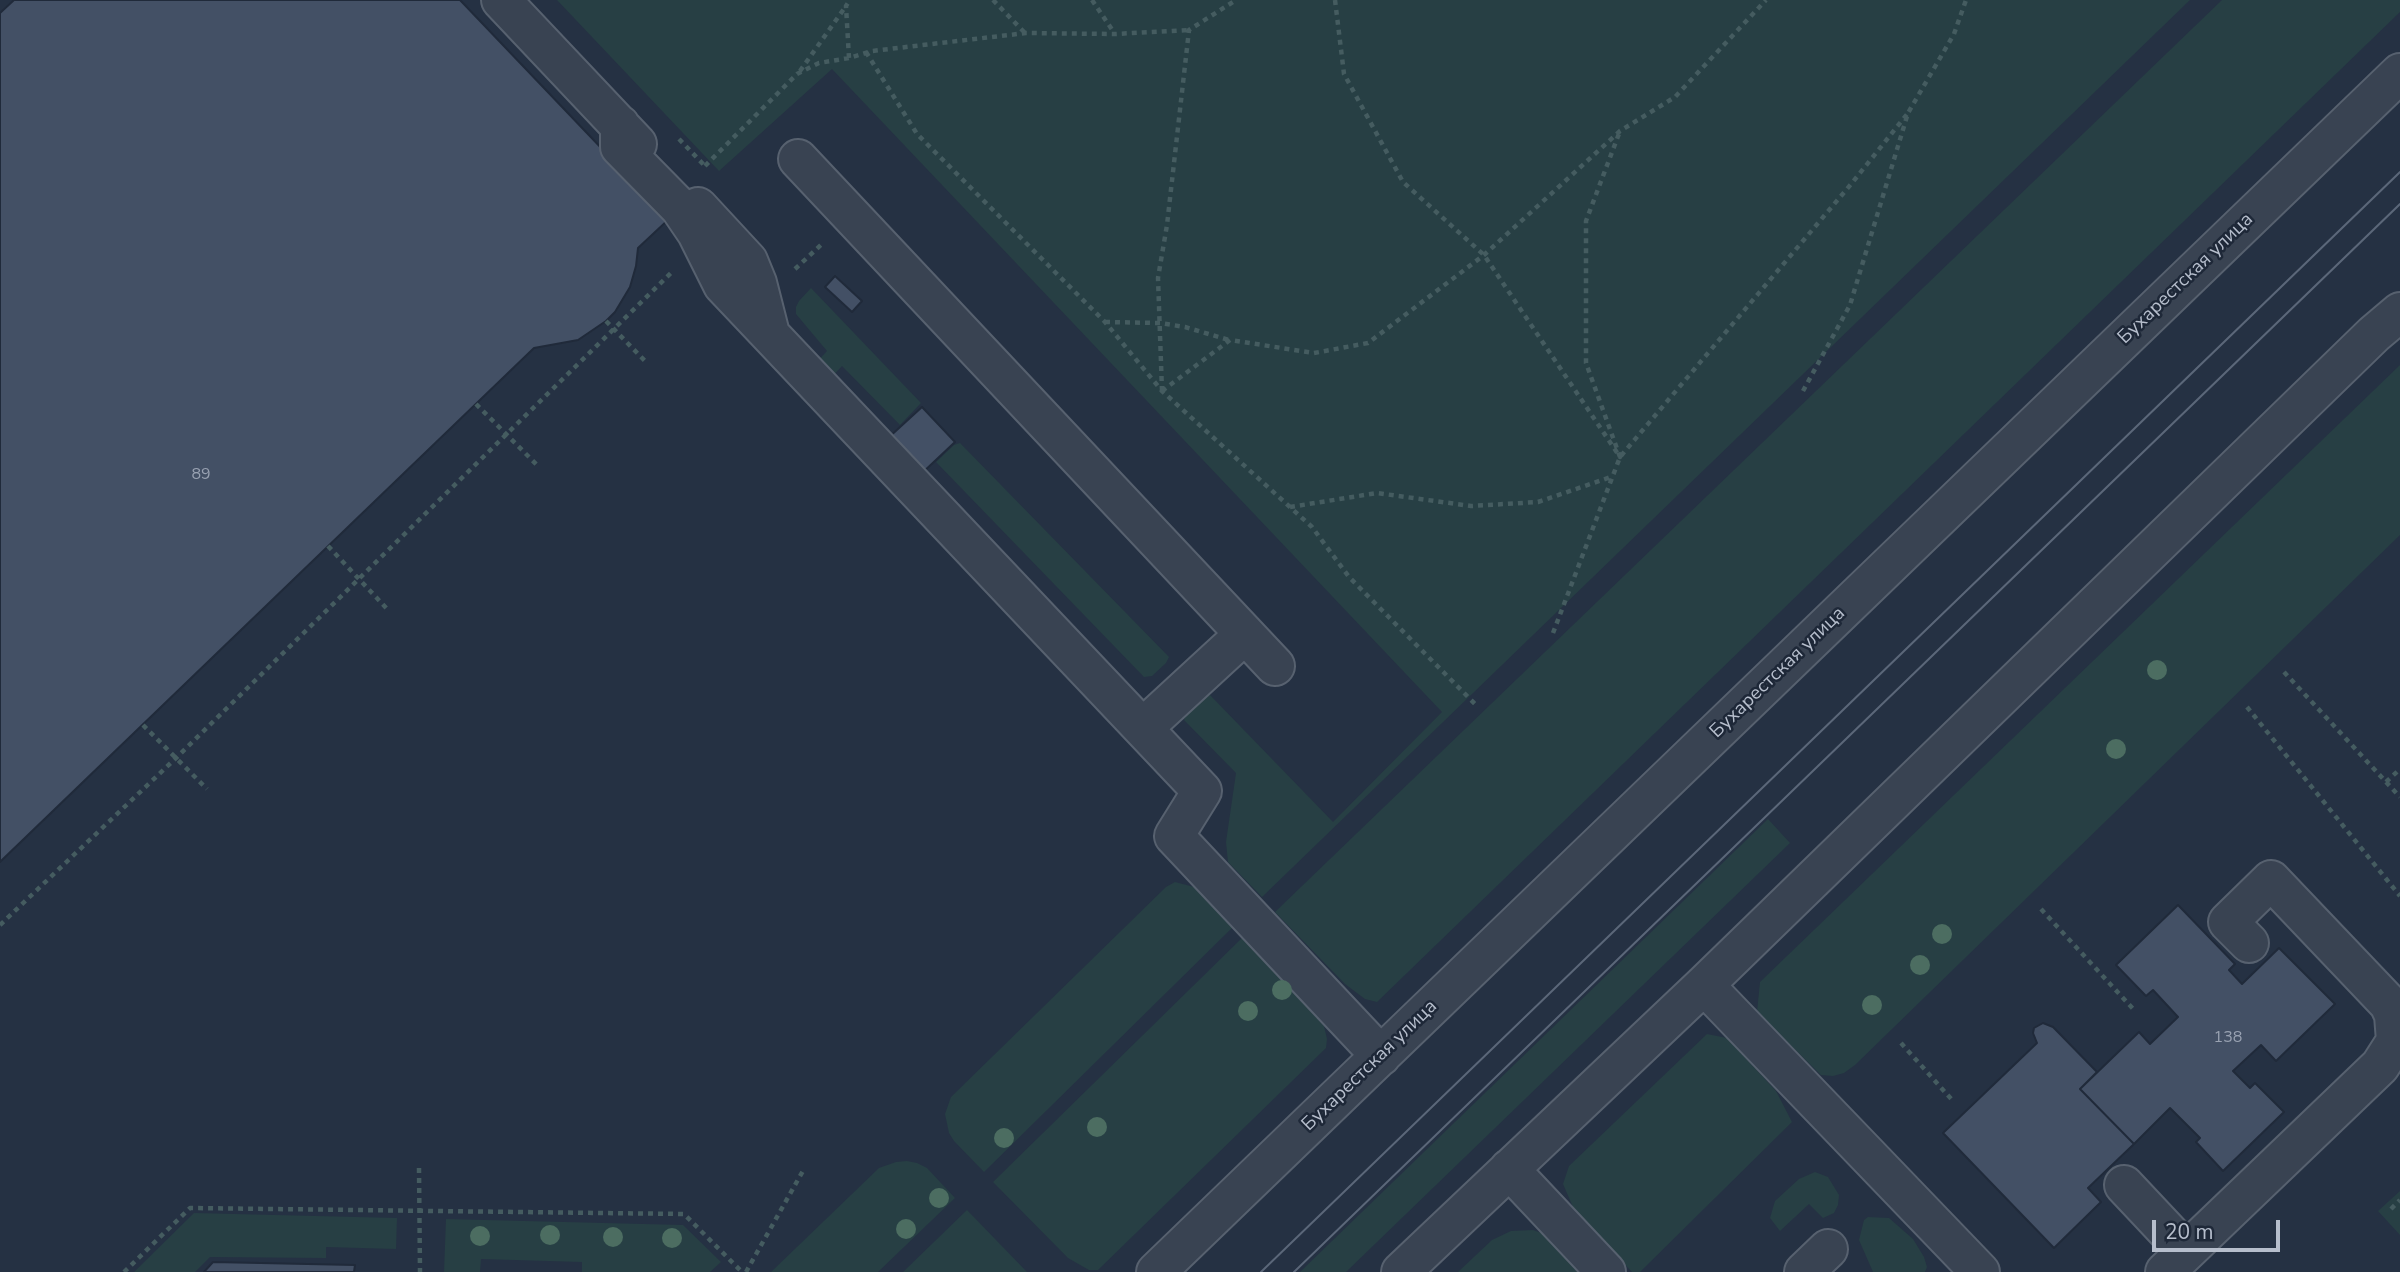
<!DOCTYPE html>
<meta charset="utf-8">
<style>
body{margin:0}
#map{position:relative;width:2400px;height:1272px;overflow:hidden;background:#253143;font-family:"Nunito Sans",sans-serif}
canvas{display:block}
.scale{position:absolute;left:2152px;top:1220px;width:128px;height:32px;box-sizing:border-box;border:4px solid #b6becc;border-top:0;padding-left:9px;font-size:21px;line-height:24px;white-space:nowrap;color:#b6becc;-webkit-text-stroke:5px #1e2838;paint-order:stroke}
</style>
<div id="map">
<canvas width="2400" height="1272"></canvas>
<div class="scale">20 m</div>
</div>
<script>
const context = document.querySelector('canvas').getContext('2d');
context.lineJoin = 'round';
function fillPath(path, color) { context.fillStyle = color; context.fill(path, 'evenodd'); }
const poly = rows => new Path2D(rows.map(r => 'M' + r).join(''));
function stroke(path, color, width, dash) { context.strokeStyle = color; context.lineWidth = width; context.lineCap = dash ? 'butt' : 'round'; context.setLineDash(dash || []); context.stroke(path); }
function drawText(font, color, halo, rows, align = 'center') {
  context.font = font + ' "Nunito Sans",sans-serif'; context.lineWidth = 5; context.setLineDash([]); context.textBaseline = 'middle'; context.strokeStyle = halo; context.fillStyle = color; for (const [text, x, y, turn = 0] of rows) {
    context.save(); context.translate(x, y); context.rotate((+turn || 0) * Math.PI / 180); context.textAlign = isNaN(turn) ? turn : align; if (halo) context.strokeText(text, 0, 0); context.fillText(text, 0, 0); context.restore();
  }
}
const green = poly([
 [557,0,2190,0,1262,897,1228,862,1226,842,1236,773,1184,720,1188,711,1202,699,1210,695,1333,822,1442,712,832,69,719,171],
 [2222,0,2400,0,2400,12,1377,1002,1365,999,1345,984,1275,912],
 [811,288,921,403,900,425,842,366,829,380,814,365,827,351,796,314,796,307,799,301],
 [2400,365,2400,535,1855,1065,1844,1073,1833,1076,1821,1075,1757,1012,1760,982],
 [960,443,1169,657,1166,663,1152,676,1144,677,936,462,954,445],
 [1768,819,1790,843,1346,1272,1300,1272],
 [1175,882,1194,887,1233,927,984,1172,954,1141,949,1133,945,1114,951,1097,1166,887],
 [1243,937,1324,1026,1327,1039,1326,1048,1098,1270,1089,1270,1068,1258,993,1182],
 [1707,1034,1727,1038,1776,1091,1792,1122,1640,1272,1632,1272,1576,1214,1563,1184,1569,1166],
 [907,1161,917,1163,927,1168,955,1198,878,1272,771,1272,879,1168,896,1162],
 [1815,1172,1828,1177,1839,1195,1838,1205,1834,1213,1823,1218,1809,1204,1780,1231,1770,1218,1775,1201,1799,1179],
 [2400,1191,2400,1235,2378,1211],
 [967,1210,1027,1272,903,1272],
 [194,1213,397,1218,396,1249,326,1247,326,1258,210,1257,195,1272,134,1272],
 [1868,1217,1889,1218,1913,1239,1924,1257,1927,1267,1925,1272,1873,1272,1859,1240,1864,1220],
 [446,1219,683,1225,721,1262,710,1272,582,1272,582,1262,481,1259,480,1272,444,1272],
 [1533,1230,1550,1236,1583,1272,1458,1272,1492,1240,1511,1231]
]);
const building = poly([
 [14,0,460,0,669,219,638,248,636,266,630,287,615,312,606,321,578,340,534,348,0,862,0,13,14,0],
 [835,276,862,301,852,312,825,287,835,276],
 [922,407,955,442,920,475,887,439,922,407],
 [2178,905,2235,964,2229,970,2242,984,2279,948,2335,1004,2276,1061,2261,1045,2233,1071,2250,1088,2255,1083,2284,1112,2223,1171,2196,1142,2200,1138,2170,1108,2134,1144,2080,1089,2139,1032,2150,1044,2178,1017,2153,990,2146,996,2116,965,2178,905],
 [2043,1023,2053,1027,2097,1072,2080,1089,2134,1144,2088,1188,2101,1202,2054,1248,1943,1133,2037,1043,2033,1033,2034,1028,2043,1023],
 [213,1262,355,1265,354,1272,204,1272,213,1262]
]);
const path = poly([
 [993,0,1025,33],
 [1092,0,1115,34],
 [1335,0,1344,74,1403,182,1484,255,1620,457,1586,363,1586,221,1620,131],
 [866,52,917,134,1105,322,1162,391,1312,527,1349,577,1477,706],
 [849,58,846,6,850,0],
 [800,71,846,6],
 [679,139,704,165],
 [705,166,797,74,819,63,849,58,872,51,1026,33,1115,34,1189,30],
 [795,269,822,244],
 [606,321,645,361],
 [1105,322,1160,323,1185,327,1229,340],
 [1162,391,1230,340,1314,353,1368,343,1484,255,1620,131,1675,97,1766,0],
 [1162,391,1158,278,1167,225,1189,30,1236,0],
 [1803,391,1850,305,1908,113,1954,34,1966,0],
 [476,404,538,466],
 [1290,507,1377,493,1471,506,1538,502,1611,477],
 [328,546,389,611],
 [1553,633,1620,457,1852,183,1908,113],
 [2284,672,2400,797],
 [2247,707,2400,896],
 [143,725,207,789],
 [2386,782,2400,769],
 [2041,909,2135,1011],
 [0,925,176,758,672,272],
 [1901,1043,1953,1101],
 [419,1168,420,1272],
 [2391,1209,2400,1200],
 [124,1272,190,1208,684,1214,742,1272],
 [746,1272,804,1169]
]);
const minor = poly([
 [501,0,637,144],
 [620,125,620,147,680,208,697,233,723,285,1202,791,1174,836,1381,1056],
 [798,159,1275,666],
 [698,207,748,261,757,283,770,334],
 [1144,727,1245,634],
 [1704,985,1980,1272],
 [1509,1169,1606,1272],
 [2124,1185,2186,1251],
 [1156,1272,2400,73],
 [1401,1272,1704,985,2374,334,2400,312],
 [1804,1272,1828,1249],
 [2165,1272,2380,1066,2396,1041,2394,1015,2389,1004,2271,880,2228,922,2249,943]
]);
const tram = poly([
 [1261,1272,2400,172],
 [1294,1272,2400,204]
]);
const trees = [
 [2157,670],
 [2116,749],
 [1942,934],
 [1920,965],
 [1282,990],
 [1872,1005],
 [1248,1011],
 [1097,1127],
 [1004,1138],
 [939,1198],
 [906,1229],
 [550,1235],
 [480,1236],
 [613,1237],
 [672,1238]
];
const numberNames = [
 ["89",201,475],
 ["138",2228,1038]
];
const streetNames = [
 ["Бухарестская улица",2186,279,-44],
 ["Бухарестская улица",1778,673,-44],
 ["Бухарестская улица",1370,1066,-44]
];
fillPath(green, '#273f44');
fillPath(building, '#435065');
stroke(building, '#202a3a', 2);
stroke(minor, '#57616f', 42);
stroke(path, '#455c60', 4.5, [5, 5]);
stroke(minor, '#394352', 38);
stroke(tram, '#5b6779', 2);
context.fillStyle = '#4c6d61';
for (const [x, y] of trees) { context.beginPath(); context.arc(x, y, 10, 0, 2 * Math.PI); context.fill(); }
drawText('16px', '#99a2b2', null, numberNames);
drawText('19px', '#b6becc', '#1e2838', streetNames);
</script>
